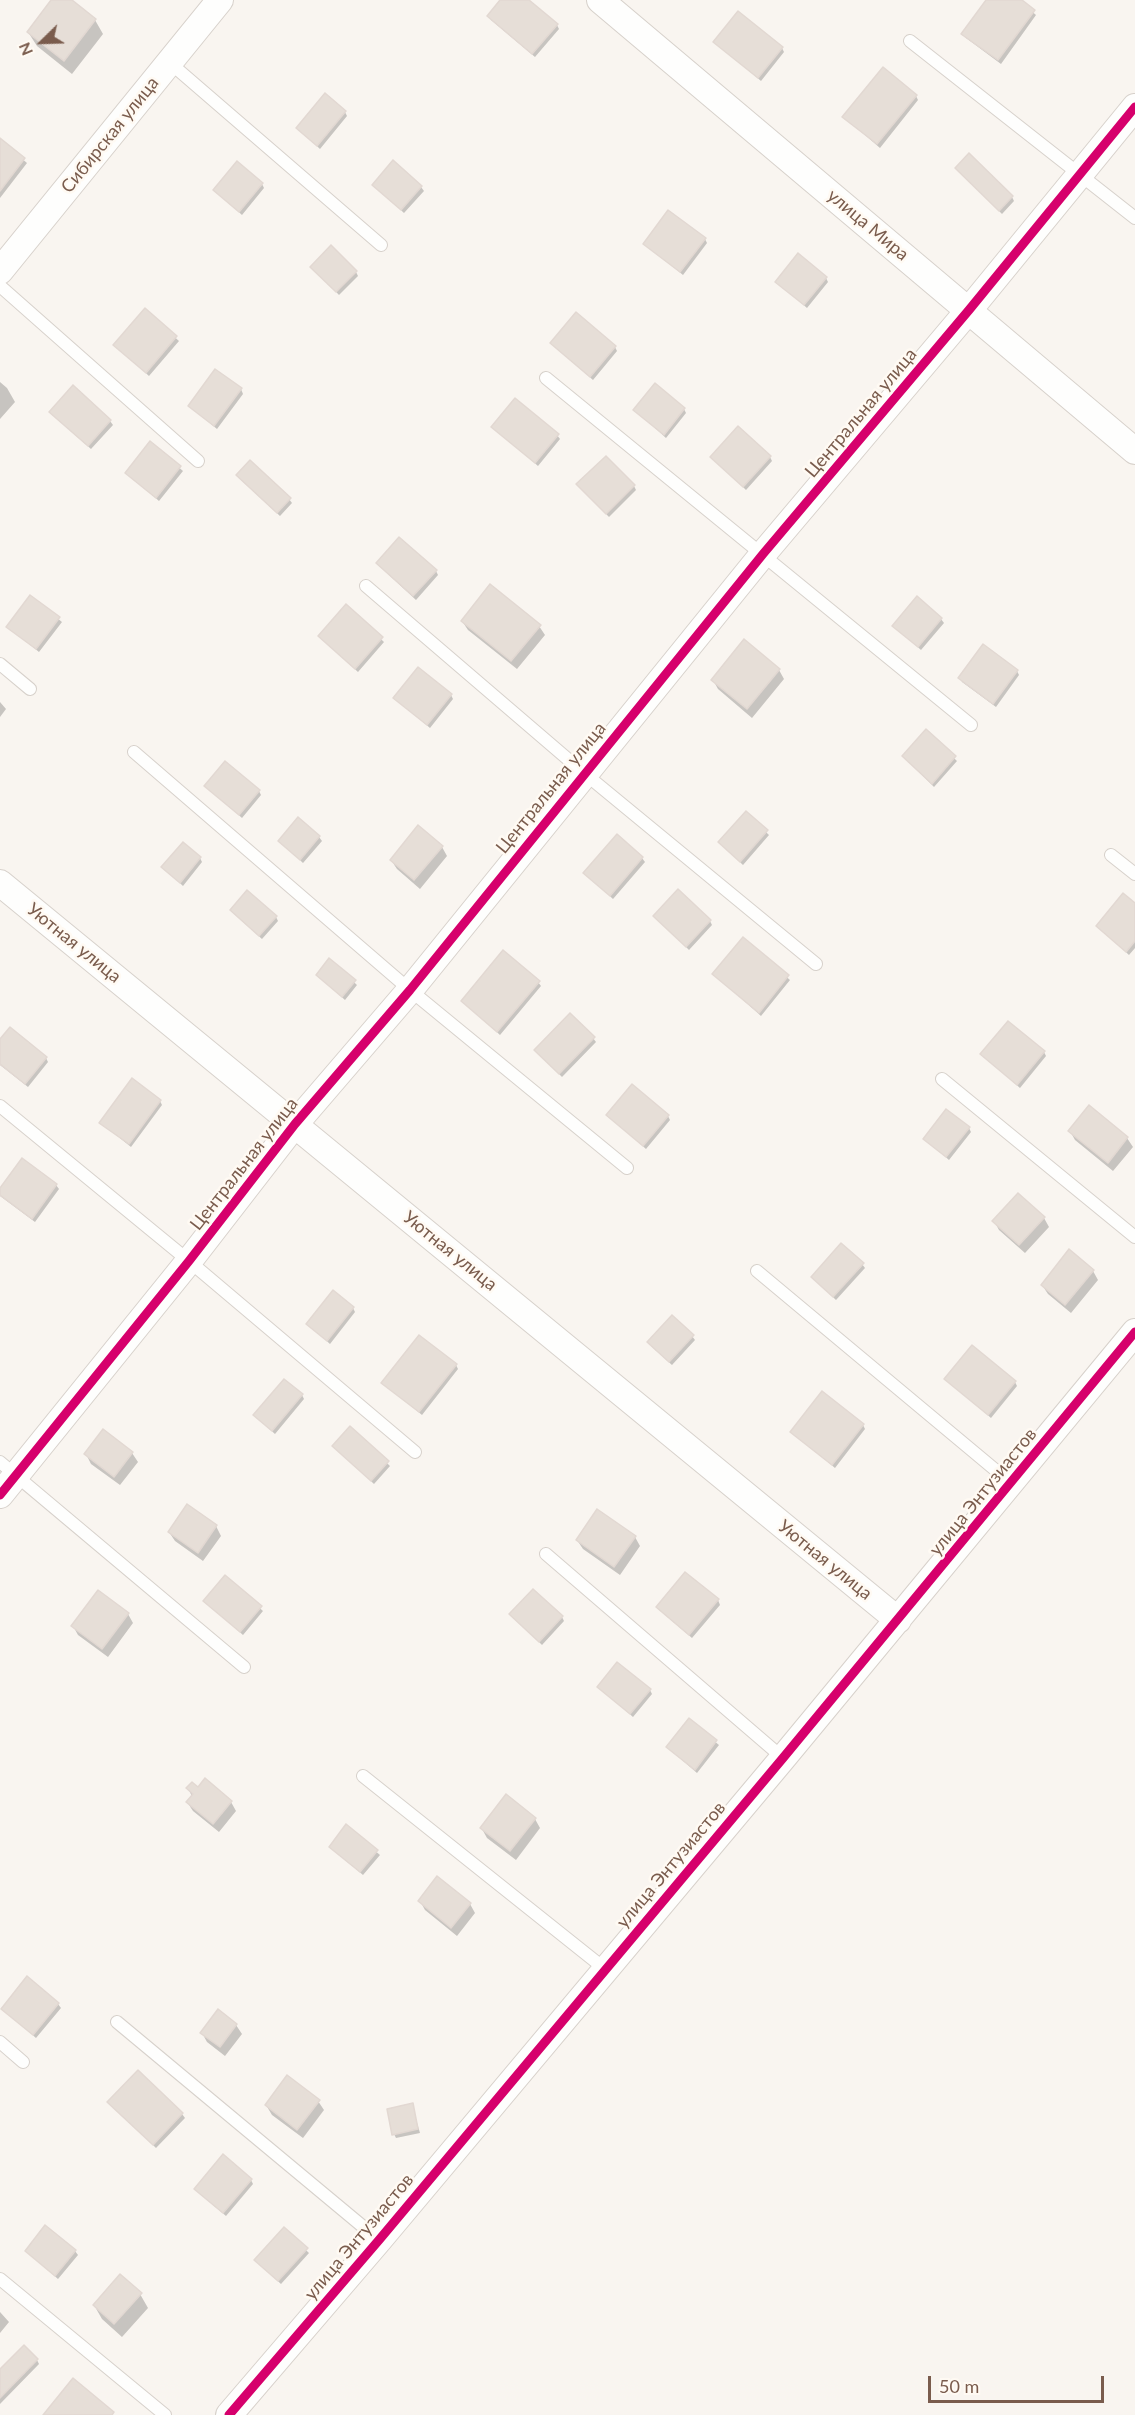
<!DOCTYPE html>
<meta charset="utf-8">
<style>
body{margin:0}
#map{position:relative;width:1135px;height:2415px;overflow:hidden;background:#f9f5f0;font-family:Lato,sans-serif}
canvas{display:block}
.north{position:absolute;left:12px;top:12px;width:60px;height:60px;-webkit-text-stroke:4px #fffaf3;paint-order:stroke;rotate:247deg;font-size:16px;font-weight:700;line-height:24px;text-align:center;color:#7a5c4d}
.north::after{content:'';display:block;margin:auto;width:21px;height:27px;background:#7a5c4d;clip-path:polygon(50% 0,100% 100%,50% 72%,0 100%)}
.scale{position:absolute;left:928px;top:2376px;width:176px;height:27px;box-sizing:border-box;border:3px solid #7a5c4d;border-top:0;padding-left:8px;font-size:18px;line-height:21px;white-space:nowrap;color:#7a5c4d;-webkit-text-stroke:4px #fffaf3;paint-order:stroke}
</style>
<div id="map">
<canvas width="1135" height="2415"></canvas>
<div class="north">N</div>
<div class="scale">50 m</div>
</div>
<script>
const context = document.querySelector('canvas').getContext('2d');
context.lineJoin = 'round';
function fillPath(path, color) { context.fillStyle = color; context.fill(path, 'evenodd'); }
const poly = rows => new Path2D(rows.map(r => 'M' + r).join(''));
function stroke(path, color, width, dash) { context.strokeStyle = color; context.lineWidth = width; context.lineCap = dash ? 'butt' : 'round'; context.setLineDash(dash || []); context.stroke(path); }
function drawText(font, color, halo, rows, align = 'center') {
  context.font = font + ' Lato,sans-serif'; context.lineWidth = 5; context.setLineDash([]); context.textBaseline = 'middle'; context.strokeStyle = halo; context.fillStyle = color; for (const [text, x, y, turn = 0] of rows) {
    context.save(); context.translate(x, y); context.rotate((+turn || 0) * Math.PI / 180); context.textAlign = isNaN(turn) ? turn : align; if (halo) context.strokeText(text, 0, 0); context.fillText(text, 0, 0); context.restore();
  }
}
const shadow = poly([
 [53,0,69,0,95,20,103,34,72,74,37,46,28,32],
 [502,0,527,0,557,25,559,29,535,57,491,20,489,16],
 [988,0,1019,0,1036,15,1001,64,966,38,963,34],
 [715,42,782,48,784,52,761,81],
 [916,96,918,100,880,148,844,117],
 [345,112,347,116,320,149,298,128],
 [0,140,27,163,0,198],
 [956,168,1012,197,1014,201,1002,214],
 [262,184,264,188,242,215,215,190],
 [374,185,421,187,424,191,404,213],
 [705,239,707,243,683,275,645,244],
 [312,267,356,272,358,276,339,295],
 [826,278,828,282,807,308,777,282],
 [145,310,179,341,149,376,115,345],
 [551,343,615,347,617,351,593,380],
 [0,382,7,388,15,402,0,419],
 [241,389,243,394,217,429,189,406],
 [684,409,686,413,666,438,635,410],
 [54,416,110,421,113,425,91,449],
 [493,427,557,435,560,439,538,466],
 [151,443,183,471,159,501,127,473],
 [712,457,770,457,772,461,746,490],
 [240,479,289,499,292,503,280,516],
 [578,485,634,486,636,490,609,517],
 [377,564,436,571,438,575,416,600],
 [31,597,62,622,39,652,8,627],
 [346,606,384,642,358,672,319,636],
 [941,619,944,623,921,650,894,626],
 [462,621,539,626,545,635,517,669,468,630],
 [983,646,1017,671,1019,675,996,707,962,682,960,678],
 [779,670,784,679,752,718,718,689,713,680],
 [451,695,453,699,430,728,395,698],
 [0,702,6,709,0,717],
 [926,731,957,761,934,787,904,757],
 [206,786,259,791,261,795,242,818],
 [746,813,769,835,743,865,720,843],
 [319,837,322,841,303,863,280,841],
 [442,847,447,856,420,889,397,869,391,860],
 [200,858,202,862,183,886,163,867],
 [642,858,645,862,613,899,585,873],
 [1135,905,1135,948,1129,955,1098,926],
 [231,911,276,917,278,921,262,939],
 [655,916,710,921,712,925,689,950],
 [743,939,790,980,761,1016,714,974],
 [330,960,357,985,345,1000,317,975],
 [538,982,541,986,500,1035,463,1001],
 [593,1038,596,1042,562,1077,539,1054],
 [0,1042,46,1058,48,1062,28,1087,0,1065],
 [1044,1052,1046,1056,1020,1088,982,1054],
 [160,1101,162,1105,131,1147,101,1123],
 [1089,1107,1127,1138,1133,1147,1113,1171,1075,1140,1070,1131],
 [608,1115,668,1116,670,1120,646,1149],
 [969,1128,971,1132,949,1160,925,1139],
 [23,1160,56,1185,59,1189,35,1222,0,1196,0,1191],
 [1044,1218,1049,1227,1025,1253,999,1230,994,1221],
 [862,1264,865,1268,836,1300,812,1277],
 [1093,1271,1098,1280,1071,1313,1048,1294,1042,1285],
 [353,1308,355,1312,330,1344,308,1324],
 [692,1336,695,1340,672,1365,651,1346],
 [456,1365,458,1369,422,1415,383,1383],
 [946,1379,1015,1382,1017,1386,991,1418],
 [302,1395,304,1399,275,1434,255,1416],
 [863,1425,865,1429,835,1468,792,1432],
 [350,1428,390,1466,374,1484,334,1446],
 [104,1431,132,1453,138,1462,120,1485,91,1464,86,1454],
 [216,1526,221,1536,203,1561,175,1541,169,1532],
 [635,1537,640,1546,620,1575,583,1549,577,1540],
 [225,1577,263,1611,243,1635,205,1601],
 [718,1600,720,1605,692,1638,657,1608],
 [128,1614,133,1623,108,1657,78,1635,73,1626],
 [511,1614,562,1617,564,1621,542,1645],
 [599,1687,650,1690,652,1694,633,1717],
 [689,1720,719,1745,697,1773,668,1748],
 [188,1789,198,1789,231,1802,236,1811,219,1832,193,1811,187,1802,192,1796],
 [535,1819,540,1828,516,1860,487,1838,482,1829],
 [347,1827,380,1855,363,1875,330,1847],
 [437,1878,470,1904,475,1913,457,1936,425,1910,420,1901],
 [58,2004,61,2008,36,2038,3,2009],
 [236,2025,242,2034,225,2056,207,2042,202,2033],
 [318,2101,324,2110,303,2138,272,2115,266,2105],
 [109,2102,182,2114,185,2118,156,2148],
 [412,2105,420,2133,396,2138,394,2134],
 [251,2180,253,2184,226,2216,199,2193],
 [284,2229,309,2253,281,2284,259,2264],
 [26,2251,75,2251,78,2255,58,2279],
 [140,2294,148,2308,122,2337,102,2319,94,2305],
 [0,2312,9,2322,0,2333],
 [37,2360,39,2364,0,2404,0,2372]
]);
const building = poly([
 [51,0,72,0,96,19,64,61,27,32,51,0],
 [500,0,529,0,558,24,532,54,487,16,500,0],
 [986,0,1022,0,1035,10,998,60,961,34,986,0],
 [738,11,783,47,758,78,713,42,738,11],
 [883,67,917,95,877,144,842,117,883,67],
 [325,93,346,111,317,146,296,128,325,93],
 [0,138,25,158,0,191,0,138],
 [969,153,1013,196,999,211,955,168,969,153],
 [393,160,422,186,401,210,372,185,393,160],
 [237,161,263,183,239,212,213,190,237,161],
 [668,210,706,238,680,272,643,244,668,210],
 [331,245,357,271,336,292,310,267,331,245],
 [798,253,827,277,804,305,775,282,798,253],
 [145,308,177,336,146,373,113,345,145,308],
 [576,312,616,346,590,377,550,343,576,312],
 [215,369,242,388,214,426,188,406,215,369],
 [655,383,685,408,664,435,633,410,655,383],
 [73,385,111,420,88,446,49,412,73,385],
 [515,398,559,434,535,463,491,427,515,398],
 [738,426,771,456,743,487,710,457,738,426],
 [150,441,181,466,156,498,125,473,150,441],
 [606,456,635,485,606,514,576,484,606,456],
 [250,460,291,498,277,513,236,475,250,460],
 [399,537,437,570,413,596,376,563,399,537],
 [490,584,541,625,511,661,461,621,490,584],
 [30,595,60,617,36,649,6,627,30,595],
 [917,596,942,618,918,647,892,626,917,596],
 [346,604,383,637,355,669,318,636,346,604],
 [744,639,780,669,747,709,711,680,744,639],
 [983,644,1018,670,993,704,958,678,983,644],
 [418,667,452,694,427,725,393,698,418,667],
 [926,729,956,756,932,784,902,756,926,729],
 [225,761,260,790,239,815,204,786,225,761],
 [746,811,768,830,740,862,718,842,746,811],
 [298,817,320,836,300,860,278,841,298,817],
 [418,825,443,846,414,880,390,860,418,825],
 [617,834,643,857,610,896,583,873,617,834],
 [183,842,201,857,180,883,161,867,183,842],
 [678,889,711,920,686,947,653,916,678,889],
 [247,890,277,916,259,936,230,910,247,890],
 [1123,893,1135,903,1135,941,1126,952,1096,926,1123,893],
 [743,937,789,975,759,1013,712,974,743,937],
 [503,950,540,981,497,1032,461,1001,503,950],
 [329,958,356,980,342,997,316,975,329,958],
 [570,1013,595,1037,559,1074,534,1050,570,1013],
 [1008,1021,1045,1051,1017,1085,980,1054,1008,1021],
 [10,1027,47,1057,25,1084,0,1064,0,1039,10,1027],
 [132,1078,161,1100,129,1144,99,1123,132,1078],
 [632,1084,669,1115,643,1146,606,1115,632,1084],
 [1089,1105,1128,1137,1108,1163,1068,1131,1089,1105],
 [946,1109,970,1127,946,1157,923,1139,946,1109],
 [22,1158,57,1184,32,1219,0,1195,0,1188,22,1158],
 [1018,1193,1045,1217,1019,1245,992,1221,1018,1193],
 [841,1243,864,1263,833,1297,811,1277,841,1243],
 [1069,1249,1094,1270,1065,1305,1041,1285,1069,1249],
 [333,1290,354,1307,327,1341,306,1324,333,1290],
 [672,1315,694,1335,669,1362,647,1342,672,1315],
 [419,1335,457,1364,419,1412,381,1383,419,1335],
 [972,1345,1016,1381,988,1415,944,1379,972,1345],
 [284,1379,303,1394,272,1431,253,1415,284,1379],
 [822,1391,864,1424,832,1465,790,1432,822,1391],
 [350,1426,389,1461,371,1481,332,1446,350,1426],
 [103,1429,133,1452,114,1477,84,1454,103,1429],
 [187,1504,217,1525,198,1553,168,1532,187,1504],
 [597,1509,636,1536,614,1567,576,1540,597,1509],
 [685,1572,719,1599,689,1635,656,1607,685,1572],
 [225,1575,262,1606,240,1632,203,1601,225,1575],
 [533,1589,563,1616,539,1642,509,1614,533,1589],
 [98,1590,129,1613,102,1649,71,1626,98,1590],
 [617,1662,651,1689,630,1714,597,1687,617,1662],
 [689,1718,717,1740,695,1770,666,1747,689,1718],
 [205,1778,232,1801,213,1824,186,1802,193,1794,186,1788,192,1782,198,1787,205,1778],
 [506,1794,536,1818,510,1851,480,1828,506,1794],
 [346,1824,378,1850,360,1872,329,1847,346,1824],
 [437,1876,471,1903,451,1928,418,1901,437,1876],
 [27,1976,59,2003,33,2035,1,2009,27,1976],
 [218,2009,237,2024,220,2047,200,2033,218,2009],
 [138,2070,183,2113,153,2145,107,2102,138,2070],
 [287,2075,320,2100,297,2130,265,2105,287,2075],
 [413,2103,418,2129,392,2135,387,2109,413,2103],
 [223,2154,252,2179,223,2213,194,2189,223,2154],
 [45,2225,76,2250,55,2276,25,2251,45,2225],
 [284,2227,308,2248,278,2281,254,2260,284,2227],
 [120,2274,142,2293,114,2324,93,2305,120,2274],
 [24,2345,38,2359,0,2398,0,2369,24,2345],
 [73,2378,114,2412,112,2415,43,2415,73,2378]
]);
const lane = poly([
 [910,41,1135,218],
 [169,62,381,245],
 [0,286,198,461],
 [546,378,971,725],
 [366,586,584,773,816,964],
 [0,664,30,689],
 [134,752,410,990,627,1168],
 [1111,855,1135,874],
 [942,1079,1135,1237],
 [0,1106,189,1261,415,1452],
 [757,1271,1011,1483],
 [0,1462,244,1667],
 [546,1554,783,1758],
 [363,1776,605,1969],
 [117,2022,379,2240],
 [0,2042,23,2062],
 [0,2279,165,2415]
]);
const street = poly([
 [600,0,1135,451],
 [0,271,220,0],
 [0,883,898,1620],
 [0,1495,189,1261,295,1124,410,990,763,554,969,310,1135,107],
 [229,2415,379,2240,783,1758,1135,1332]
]);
const cycleway = poly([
 [0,1495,189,1261,295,1124,410,990,763,554,969,310,1135,107],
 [229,2415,379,2240,783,1758,1135,1332]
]);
const streetNames = [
 ["Сибирская улица",110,135,-51],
 ["улица Мира",868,225,40],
 ["Центральная улица",861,413,-50],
 ["Центральная улица",551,788,-51],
 ["Уютная улица",74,943,39],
 ["Центральная улица",244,1164,-52],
 ["Уютная улица",450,1251,39],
 ["улица Энтузиастов",983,1492,-51],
 ["Уютная улица",825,1560,39],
 ["улица Энтузиастов",671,1865,-50],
 ["улица Энтузиастов",359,2237,-50]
];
fillPath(shadow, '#0003');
fillPath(building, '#e6ded7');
stroke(building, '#e2d8d2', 1.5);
stroke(lane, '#d7d1cb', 14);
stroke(street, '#d7d1cb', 28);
stroke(lane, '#fefefd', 12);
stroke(street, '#fefefd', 26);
stroke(cycleway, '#d6006c', 9);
drawText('18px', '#7a5c4d', '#fffaf3', streetNames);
</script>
